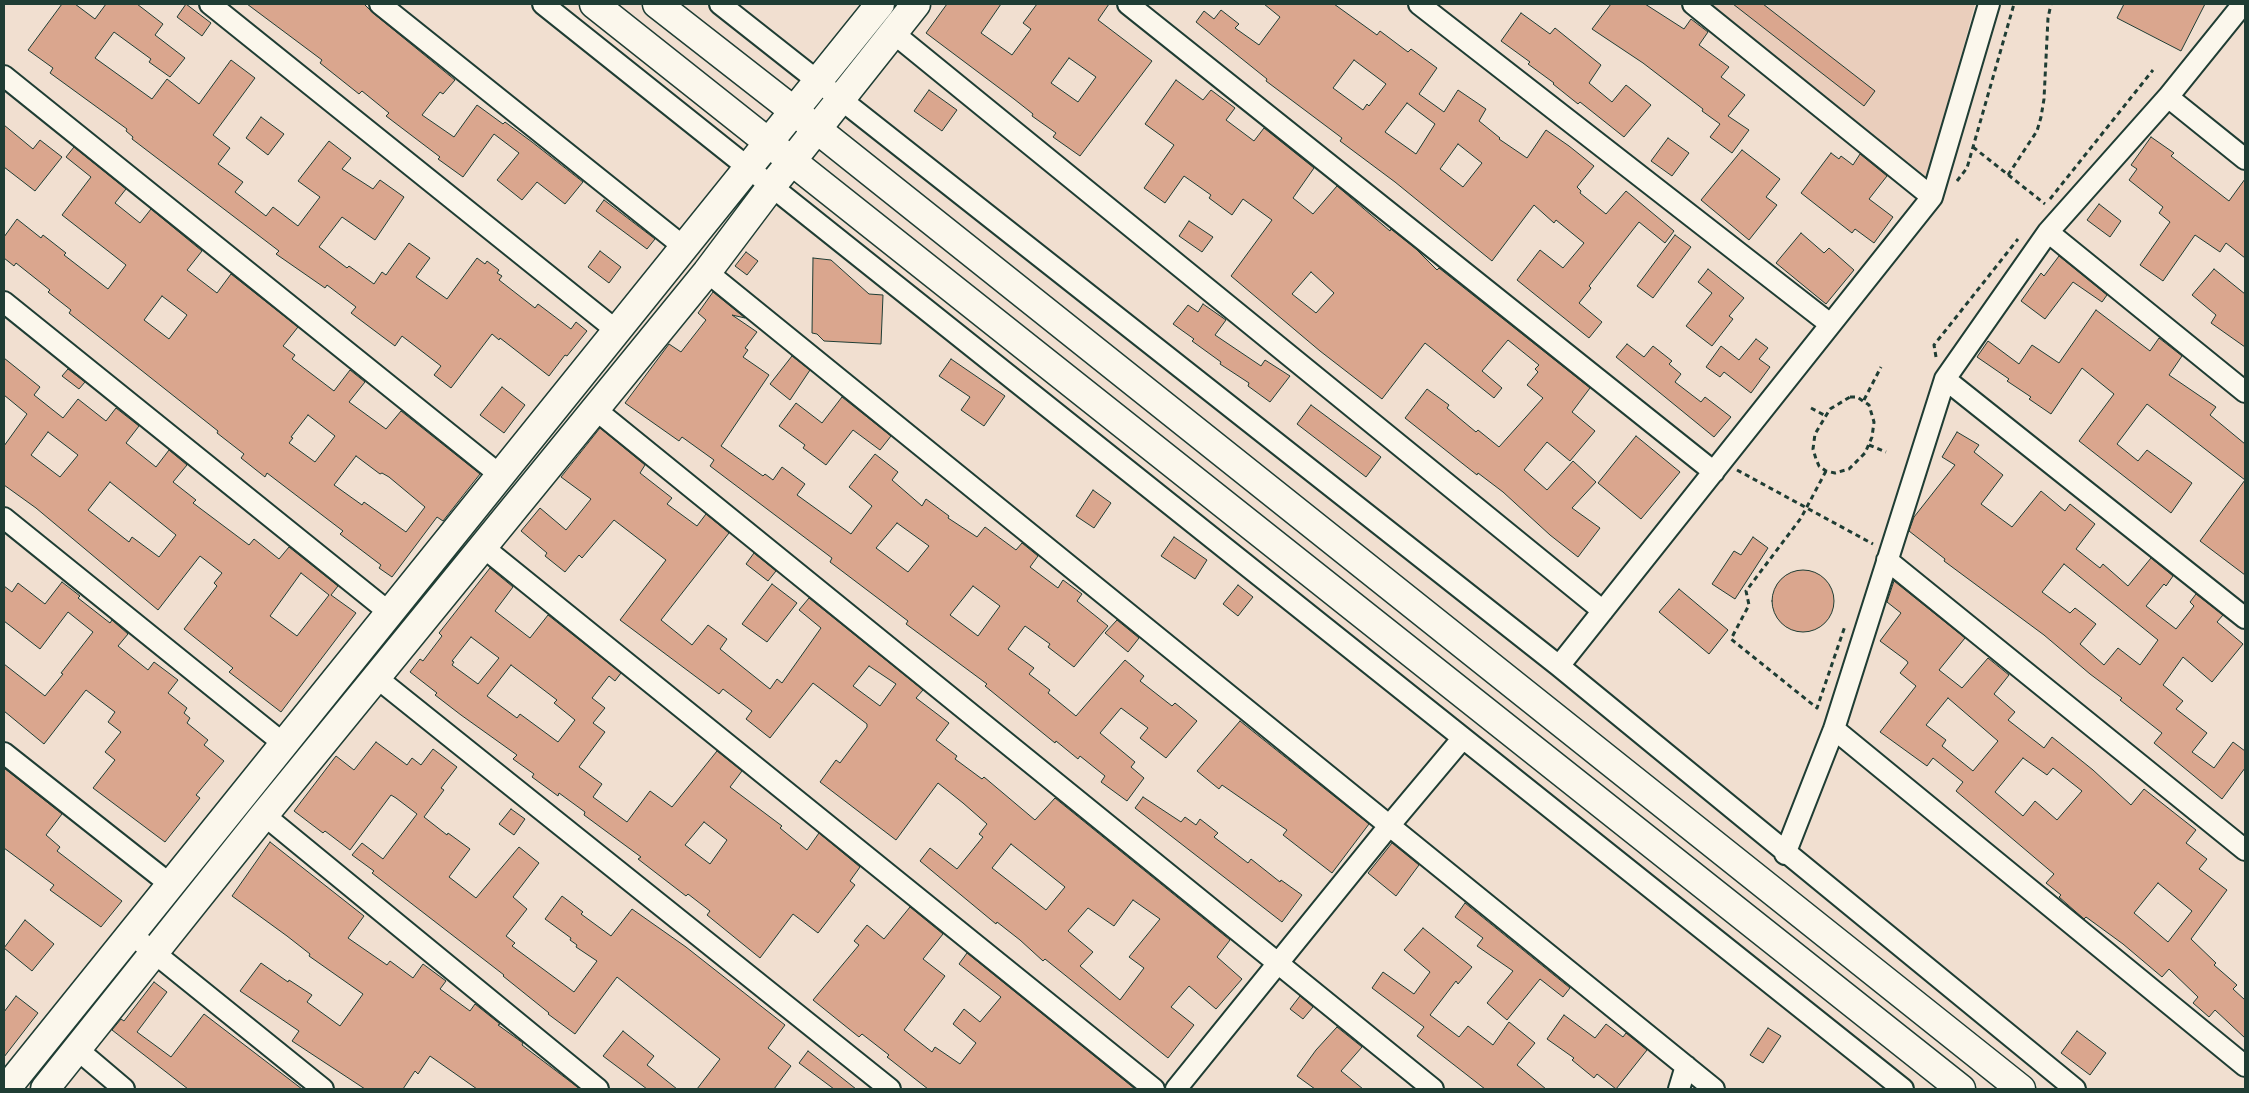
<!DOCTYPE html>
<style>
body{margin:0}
#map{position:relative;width:2249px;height:1093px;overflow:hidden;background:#f1dfd0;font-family:"Shantell Sans",sans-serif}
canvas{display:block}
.frame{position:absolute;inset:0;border:5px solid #1f3d34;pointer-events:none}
</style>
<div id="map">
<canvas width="2249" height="1093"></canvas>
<div class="frame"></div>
</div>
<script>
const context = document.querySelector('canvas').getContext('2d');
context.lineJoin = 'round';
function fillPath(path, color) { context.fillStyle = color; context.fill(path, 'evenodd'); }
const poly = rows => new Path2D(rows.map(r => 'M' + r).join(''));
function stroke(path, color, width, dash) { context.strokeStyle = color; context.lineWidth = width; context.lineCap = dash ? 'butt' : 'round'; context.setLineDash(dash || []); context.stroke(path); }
const built = poly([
 [1710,4,1975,4,1928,178]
]);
const building = poly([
 [62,4,75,4,95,19,106,4,137,4,163,24,155,35,185,58,170,77,149,62,151,59,114,32,95,58,152,99,167,79,199,104,231,60,255,78,213,135,230,148,218,164,243,182,235,192,266,216,273,207,298,226,320,197,298,181,329,141,351,158,342,169,373,189,380,180,404,197,375,240,342,217,319,247,347,268,349,266,374,284,382,272,386,275,409,243,430,258,416,277,447,299,477,258,485,264,487,261,499,270,497,273,502,276,499,280,535,308,538,304,571,329,576,322,587,331,567,356,565,355,549,376,500,338,499,340,492,334,451,388,434,375,441,366,402,336,395,346,351,313,356,307,327,285,325,288,276,254,279,251,132,139,133,137,126,131,127,129,50,73,53,68,28,50,62,4],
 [186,4,211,23,202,36,177,17,186,4],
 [247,4,364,4,373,13,455,80,443,94,440,92,422,115,454,137,477,105,503,124,505,122,532,142,583,182,565,204,537,182,522,200,497,180,519,153,494,134,463,177,438,159,440,157,386,116,389,113,362,91,359,94,320,63,322,60,247,4],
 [947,4,1001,4,981,33,1012,55,1031,29,1023,23,1037,4,1109,4,1098,20,1152,61,1080,156,1053,137,1056,133,1032,116,1033,114,1014,99,926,33,947,4],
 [1069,58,1096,77,1078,102,1051,83,1069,58],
 [1264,4,1334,4,1377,35,1380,31,1408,52,1411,49,1437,68,1419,94,1444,112,1458,90,1486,109,1479,121,1500,138,1499,139,1527,158,1546,130,1569,146,1594,166,1577,187,1581,191,1580,193,1606,214,1626,191,1674,231,1665,243,1639,222,1589,286,1591,288,1579,303,1602,322,1589,338,1517,280,1540,250,1563,268,1584,243,1556,220,1554,223,1534,205,1492,261,1395,182,1340,141,1342,138,1266,81,1267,79,1196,22,1204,11,1214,19,1221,10,1239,24,1235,28,1259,45,1280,17,1264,4],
 [1354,60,1386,84,1369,106,1367,104,1363,110,1333,88,1354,60],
 [1407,103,1435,124,1416,154,1385,132,1407,103],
 [1458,144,1482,163,1463,187,1440,169,1458,144],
 [1611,4,1645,4,1684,29,1691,19,1708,32,1699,45,1729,67,1721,77,1745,95,1728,116,1749,130,1732,153,1710,137,1720,124,1702,111,1703,109,1643,63,1592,29,1611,4],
 [1733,4,1763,4,1875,91,1864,106,1733,4],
 [2124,4,2205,4,2181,51,2117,18,2124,4],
 [1521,13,1550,34,1555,28,1601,65,1589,83,1612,102,1626,85,1651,105,1624,137,1580,102,1578,104,1553,84,1554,83,1528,64,1530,62,1501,41,1521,13],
 [1176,80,1203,100,1211,90,1235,108,1226,120,1254,141,1264,128,1314,168,1293,198,1313,214,1337,186,1390,231,1391,229,1416,249,1437,270,1439,268,1590,388,1572,412,1595,431,1570,461,1547,442,1524,470,1547,490,1573,461,1596,482,1572,508,1600,528,1578,557,1550,535,1503,492,1478,473,1477,475,1405,418,1427,389,1449,405,1447,408,1476,432,1478,430,1499,447,1543,398,1527,385,1538,372,1535,369,1539,365,1508,340,1482,371,1502,388,1494,398,1425,343,1382,399,1320,351,1231,276,1272,220,1243,199,1232,215,1209,198,1211,195,1184,176,1165,203,1144,188,1174,145,1145,124,1176,80],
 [1311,272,1334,293,1316,313,1292,294,1311,272],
 [929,90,957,110,942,131,914,111,929,90],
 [261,117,284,134,268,155,246,138,261,117],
 [4,125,33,149,40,140,62,157,35,191,4,167,4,125],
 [2151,137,2174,153,2171,156,2229,201,2245,179,2245,258,2226,243,2220,252,2195,235,2163,281,2140,265,2170,222,2159,213,2163,207,2129,180,2137,169,2131,165,2151,137],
 [1668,138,1689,153,1672,176,1651,161,1668,138],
 [74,147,126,189,115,203,140,223,151,209,202,251,187,270,217,293,231,274,298,327,283,346,295,355,292,359,334,391,350,370,365,382,349,402,386,429,401,411,480,474,443,521,437,517,392,577,379,568,381,565,340,534,343,531,267,473,265,477,241,458,244,454,217,433,218,431,69,313,71,310,48,292,50,290,16,263,14,266,4,258,4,237,17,219,41,238,43,235,66,253,64,255,108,289,126,265,62,215,91,177,66,157,74,147],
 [162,296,187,315,169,339,144,320,162,296],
 [308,415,335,436,315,462,289,443,293,438,291,437,308,415],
 [356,456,380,474,382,473,389,477,425,507,406,532,364,502,362,505,334,485,356,456],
 [1742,150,1780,179,1766,197,1777,205,1749,240,1701,200,1742,150],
 [1831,153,1839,159,1841,156,1853,165,1860,154,1887,176,1869,199,1893,217,1874,243,1855,229,1852,233,1801,193,1831,153],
 [604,200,655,239,647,249,596,211,604,200],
 [2099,204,2121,221,2110,237,2087,220,2099,204],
 [1189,221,1213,237,1202,252,1179,236,1189,221],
 [1801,233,1824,253,1829,248,1854,270,1826,304,1776,263,1801,233],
 [1675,235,1691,247,1653,298,1637,286,1675,235],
 [600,251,621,267,609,283,588,267,600,251],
 [746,252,758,261,747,275,735,266,746,252],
 [2059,256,2107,295,2102,302,2073,282,2045,319,2021,301,2041,273,2044,276,2059,256],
 [813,258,831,260,869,294,883,295,881,344,824,341,817,334,812,333,813,258],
 [1708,269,1744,298,1729,316,1733,319,1712,346,1686,326,1712,293,1698,282,1708,269],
 [2214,269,2245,294,2245,347,2211,323,2216,315,2192,295,2214,269],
 [713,292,745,318,732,315,757,332,745,348,748,350,743,357,769,375,721,446,763,476,765,474,773,480,782,467,805,484,797,495,851,534,872,506,849,487,875,454,898,472,892,480,922,506,926,499,949,516,948,518,977,537,985,527,1016,550,1022,543,1038,556,1030,567,1058,588,1063,580,1082,594,1077,601,1108,626,1074,667,1048,647,1050,644,1025,626,1008,649,1034,668,1029,674,1050,690,1048,693,1076,716,1125,660,1144,676,1140,681,1172,706,1175,703,1197,721,1166,758,1140,738,1148,728,1121,708,1100,733,1135,762,1131,767,1144,778,1127,801,1101,782,1105,776,1080,756,1078,759,1056,741,1055,743,985,686,987,684,906,624,908,621,830,562,832,558,710,466,714,460,682,437,679,441,625,403,669,344,681,352,706,320,698,313,713,292],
 [897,523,929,546,908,572,876,548,897,523],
 [973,586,1000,606,978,636,950,615,973,586],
 [1203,304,1226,320,1215,335,1261,366,1265,360,1290,376,1270,402,1248,386,1249,383,1220,364,1221,362,1192,341,1194,339,1173,324,1188,305,1198,312,1203,304],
 [2096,310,2150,351,2159,338,2182,356,2169,375,2216,407,2210,415,2245,444,2245,575,2200,541,2245,480,2147,404,2117,444,2138,461,2147,450,2192,483,2171,513,2079,441,2114,394,2082,368,2051,414,2029,399,2031,397,2007,381,2009,379,1977,357,1988,341,2019,364,2032,345,2059,363,2096,310],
 [1756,339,1768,348,1759,359,1770,367,1751,393,1724,372,1720,377,1706,367,1721,346,1739,360,1756,339],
 [1627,344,1644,357,1653,346,1672,361,1669,364,1681,374,1675,382,1701,402,1705,397,1731,417,1714,437,1616,357,1627,344],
 [792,356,810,370,790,400,770,384,792,356],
 [4,358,40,387,34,395,63,418,78,399,106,421,116,408,139,426,126,443,156,467,169,450,187,465,173,482,196,500,193,503,249,545,254,539,279,559,289,547,338,586,331,595,356,613,281,712,229,672,233,668,184,629,217,586,214,583,222,573,200,556,158,610,36,508,4,485,4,446,27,414,4,395,4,358],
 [48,432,78,455,60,477,31,455,48,432],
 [110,482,176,535,159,557,132,537,129,542,88,510,110,482],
 [301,573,329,595,297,636,270,616,301,573],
 [951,359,1005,396,984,426,961,410,970,397,939,376,951,359],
 [68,369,85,382,79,389,62,376,68,369],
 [502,387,525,405,504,433,480,415,502,387],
 [842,397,891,436,880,450,853,430,826,465,803,448,805,445,779,426,796,403,822,423,842,397],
 [1311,405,1381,457,1366,477,1297,424,1311,405],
 [600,428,645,465,640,473,672,498,667,504,697,526,706,514,729,533,661,620,692,645,708,625,727,639,720,649,770,689,777,679,782,683,821,628,799,610,809,598,923,690,916,698,949,723,936,740,957,756,955,759,982,779,984,777,1035,820,1055,798,1230,940,1217,957,1242,979,1216,1009,1189,986,1171,1007,1194,1025,1168,1058,1045,959,1043,961,1020,940,997,922,996,924,920,861,930,848,957,869,983,837,979,834,987,824,963,803,938,783,896,840,820,782,836,760,840,763,867,727,867,724,813,683,770,738,746,719,752,711,723,689,719,694,620,620,666,560,614,520,582,558,579,555,565,572,545,556,547,553,521,531,540,508,566,530,591,499,561,477,600,428],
 [869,666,896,684,880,706,853,686,869,666],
 [1011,844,1065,887,1046,910,992,868,1011,844],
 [1133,900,1160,919,1129,957,1144,968,1120,1000,1080,966,1093,952,1068,931,1088,908,1114,926,1133,900],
 [1957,432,1979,445,1974,452,2003,475,1981,504,2012,527,2041,491,2065,511,2070,504,2095,524,2076,549,2100,568,2103,564,2128,586,2151,558,2173,576,2166,586,2164,584,2146,606,2176,629,2194,606,2190,602,2196,594,2223,615,2217,622,2243,644,2212,682,2183,657,2163,685,2183,701,2176,709,2207,733,2192,752,2214,768,2233,742,2245,751,2245,768,2222,799,2154,743,2162,733,2120,700,2122,698,2090,674,2044,635,1944,561,1945,559,1909,531,1914,517,1955,465,1942,457,1957,432],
 [2064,564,2158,640,2140,665,2118,648,2104,665,2080,644,2096,624,2075,608,2070,613,2042,592,2064,564],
 [1636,436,1680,472,1641,519,1598,483,1636,436],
 [1093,490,1111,503,1094,528,1076,516,1093,490],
 [1174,537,1207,560,1195,579,1161,556,1174,537],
 [1753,537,1768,548,1735,599,1712,584,1734,551,1741,555,1753,537],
 [754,553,776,571,768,581,746,564,754,553],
 [490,568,513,587,495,611,530,638,548,615,621,673,615,681,609,676,592,698,605,708,593,723,605,732,579,767,602,784,593,797,627,822,650,791,672,807,717,751,742,771,730,787,782,826,780,828,807,850,819,833,860,867,850,881,855,885,818,933,793,914,760,958,707,915,710,911,688,894,686,896,638,859,641,857,584,815,585,812,559,793,558,796,532,777,534,774,513,759,517,755,461,715,435,695,437,693,410,672,420,659,423,661,442,636,439,633,490,568],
 [471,637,499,658,478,684,452,665,454,662,452,661,471,637],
 [511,665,557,700,554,703,575,720,558,742,520,714,517,718,487,696,511,665],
 [704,822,727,840,710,864,685,845,704,822],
 '1772 601a31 31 0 1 1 62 0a31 31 0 1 1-62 0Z',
 [1894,581,1965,638,1939,670,1962,688,1988,658,2009,675,1994,694,2015,712,2008,720,2044,748,2052,737,2093,770,2131,805,2144,789,2196,830,2186,843,2207,859,2199,869,2227,890,2191,939,2216,963,2214,965,2237,985,2233,989,2245,1000,2245,1038,2215,1010,2209,1017,2193,1003,2198,997,2169,969,2162,977,2123,944,2086,917,2084,919,2059,897,2061,895,2046,883,2054,874,1956,791,1963,782,1933,758,1927,766,1880,732,1916,686,1900,673,1908,663,1907,661,1880,641,1901,613,1887,602,1894,581],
 [1948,698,1998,741,1973,771,1942,746,1946,740,1926,725,1948,698],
 [2023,758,2047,775,2053,768,2082,791,2057,820,2035,801,2023,816,1995,792,2023,758],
 [2158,883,2192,911,2168,942,2134,913,2158,883],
 [62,582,80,596,78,598,110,623,112,620,128,634,118,646,148,670,154,662,178,680,168,693,187,708,184,713,190,718,187,723,208,740,204,745,224,761,196,795,200,798,165,842,93,788,115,760,105,752,121,732,108,722,115,712,86,690,44,744,4,711,4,664,45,696,63,674,61,673,93,632,68,612,40,649,4,621,4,586,12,592,18,583,45,604,62,582],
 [772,584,797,603,767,642,742,624,772,584],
 [1238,585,1253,597,1238,616,1223,604,1238,585],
 [1679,589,1728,630,1709,654,1659,612,1679,589],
 [1117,620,1139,638,1128,652,1105,633,1117,620],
 [1240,721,1369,824,1332,873,1283,835,1287,830,1222,785,1219,789,1197,771,1240,721],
 [376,742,407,765,412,758,421,765,433,749,457,767,441,788,444,790,424,817,447,835,448,833,470,849,449,877,476,898,519,847,539,863,513,897,527,909,506,936,515,943,512,946,574,992,597,961,576,947,577,945,570,940,571,938,545,919,562,896,583,912,581,914,611,936,632,909,686,947,785,1025,768,1048,791,1066,774,1089,697,1089,720,1059,617,977,575,1034,548,1014,549,1013,503,976,504,975,372,873,374,871,352,855,362,843,383,859,417,814,396,798,391,795,350,850,325,831,323,833,294,811,336,756,354,770,376,742],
 [4,768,62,814,46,835,60,847,57,851,122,901,101,927,50,890,54,885,4,848,4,768],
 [1143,797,1181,822,1185,817,1196,825,1200,819,1218,833,1214,837,1248,863,1251,859,1280,882,1281,880,1302,895,1282,922,1135,808,1143,797],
 [511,809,525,819,514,835,499,824,511,809],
 [270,842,364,916,348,938,387,965,390,961,413,978,423,964,446,981,440,989,470,1011,475,1004,500,1024,498,1025,523,1043,522,1045,580,1089,477,1089,430,1056,418,1074,415,1071,403,1089,365,1089,292,1041,299,1031,240,991,261,963,288,982,289,980,312,995,307,1002,340,1026,363,994,309,956,310,954,287,936,232,896,270,842],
 [1392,843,1419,865,1396,896,1368,873,1392,843],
 [1465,903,1570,988,1563,997,1540,979,1507,1020,1487,1003,1513,971,1477,946,1483,938,1455,917,1465,903],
 [910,907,943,934,923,959,945,976,904,1030,932,1052,935,1047,960,1064,976,1043,953,1024,964,1009,980,1022,1001,997,959,964,967,953,1135,1089,928,1089,887,1057,889,1055,862,1034,859,1037,813,1000,859,945,854,941,867,925,884,939,910,907],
 [25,920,54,944,32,971,4,948,25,920],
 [1423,928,1472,967,1458,984,1456,981,1430,1015,1459,1037,1468,1026,1493,1045,1509,1022,1535,1043,1517,1065,1546,1089,1485,1089,1417,1036,1424,1027,1372,988,1383,972,1414,994,1430,972,1404,950,1423,928],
 [154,982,167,992,137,1032,171,1057,204,1014,302,1089,188,1089,112,1030,121,1019,124,1021,154,982],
 [16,996,38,1013,4,1057,4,1012,16,996],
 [1300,996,1313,1007,1303,1019,1290,1009,1300,996],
 [1564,1015,1595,1038,1606,1024,1623,1037,1626,1033,1647,1050,1616,1089,1597,1074,1594,1078,1572,1060,1574,1058,1547,1039,1564,1015],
 [1337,1027,1362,1047,1341,1071,1363,1089,1315,1089,1297,1076,1316,1050,1337,1027],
 [1768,1028,1781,1036,1763,1063,1750,1055,1768,1028],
 [623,1031,654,1056,647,1065,677,1089,647,1089,603,1056,623,1031],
 [2077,1031,2106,1053,2090,1075,2061,1053,2077,1031],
 [808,1051,856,1089,834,1089,799,1063,808,1051]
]);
const path = poly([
 [1973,147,2045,204],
 [2008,175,2037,131,2041,117,2044,99,2048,18,2051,4],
 [1957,181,1967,168,2014,4],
 [2050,199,2153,70],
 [1936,357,1934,345,2018,239],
 [1850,397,1857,397,1869,405,1874,422,1872,437,1865,453,1849,469,1835,473,1826,471,1819,466,1816,459,1813,449,1815,434,1830,409,1850,397],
 [1864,400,1881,367],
 [1811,408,1824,415],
 [1869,445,1886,452],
 [1737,470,1873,544],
 [1826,471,1801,518,1746,591,1749,605,1731,639,1817,708,1845,626]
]);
const street = poly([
 [210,4,617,331],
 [380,4,684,247],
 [543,4,1903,1089],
 [720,4,1559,666,2075,1089],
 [1128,4,1714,472],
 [1419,4,1830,324],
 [1693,4,1932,197],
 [892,32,1603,611],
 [4,76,500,475],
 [2168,97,2245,159],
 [2048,232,2245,392],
 [707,272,1714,1089],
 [4,302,390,613],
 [1945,379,2245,618],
 [596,410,1433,1089],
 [4,518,284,744],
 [483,547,1154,1089],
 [1887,560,2245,850],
 [1559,666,1932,197,1989,4],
 [377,678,890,1089],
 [1834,729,2245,1066],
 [4,753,171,885],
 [264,815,598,1089],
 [1785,854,1834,729,1945,379,2048,232,2168,97,2243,4],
 [131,934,323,1089],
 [78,1050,124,1089],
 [1176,1089,1389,826,1462,739],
 [1679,1089,1686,1066]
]);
const secondary = poly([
 [594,4,1961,1089],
 [657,4,794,111,2021,1089],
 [6,1089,880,4],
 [45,1089,264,815,707,272,771,187,916,4]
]);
fillPath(built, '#eacebc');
fillPath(building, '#daa68e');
stroke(building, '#1f3d34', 1);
stroke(street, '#1f3d34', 24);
stroke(secondary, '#1f3d34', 31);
stroke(path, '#1f3d34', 3, [5, 4]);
stroke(street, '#fbf7ec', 20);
stroke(secondary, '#fbf7ec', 28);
</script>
